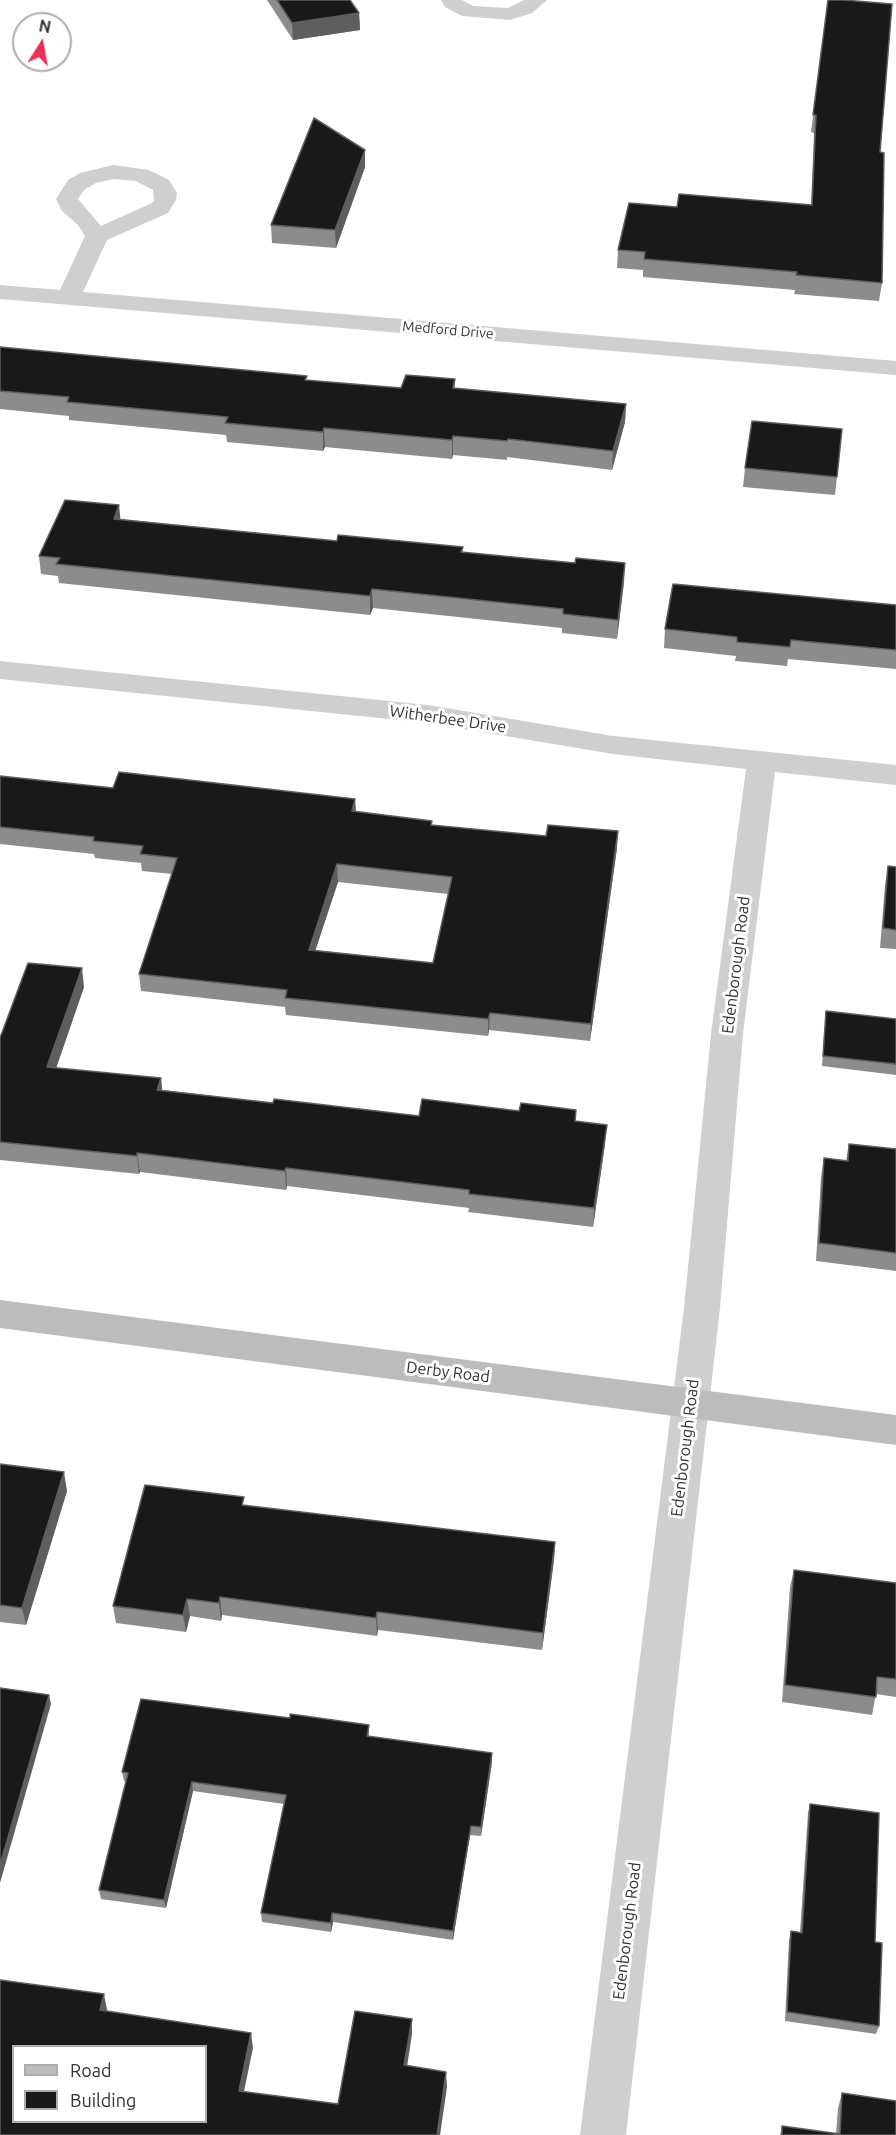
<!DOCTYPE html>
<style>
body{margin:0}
#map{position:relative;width:896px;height:2135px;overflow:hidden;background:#fff;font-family:Ubuntu,sans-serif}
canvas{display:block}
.legend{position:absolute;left:12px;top:2045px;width:195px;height:78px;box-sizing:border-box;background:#fff;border:2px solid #adadad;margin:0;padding:8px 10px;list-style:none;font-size:18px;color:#323232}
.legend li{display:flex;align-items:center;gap:12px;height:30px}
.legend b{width:30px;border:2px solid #adadad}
.north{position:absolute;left:12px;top:12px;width:60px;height:60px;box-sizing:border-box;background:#fff;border:2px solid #adadad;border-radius:50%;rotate:11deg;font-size:16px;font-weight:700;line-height:24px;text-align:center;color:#323232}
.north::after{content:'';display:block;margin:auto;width:21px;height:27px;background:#ed3055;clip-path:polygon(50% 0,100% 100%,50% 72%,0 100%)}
</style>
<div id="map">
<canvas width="896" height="2135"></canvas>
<ul class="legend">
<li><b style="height:8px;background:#bcbcbc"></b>Road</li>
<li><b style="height:16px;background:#191919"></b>Building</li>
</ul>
<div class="north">N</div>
</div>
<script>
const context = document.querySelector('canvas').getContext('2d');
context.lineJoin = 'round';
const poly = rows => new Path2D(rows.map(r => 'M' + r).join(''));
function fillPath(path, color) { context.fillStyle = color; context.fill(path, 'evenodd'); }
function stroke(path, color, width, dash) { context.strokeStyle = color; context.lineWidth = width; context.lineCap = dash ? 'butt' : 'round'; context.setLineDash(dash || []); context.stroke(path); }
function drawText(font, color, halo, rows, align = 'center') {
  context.font = font + ' Ubuntu,sans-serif'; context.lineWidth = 6; context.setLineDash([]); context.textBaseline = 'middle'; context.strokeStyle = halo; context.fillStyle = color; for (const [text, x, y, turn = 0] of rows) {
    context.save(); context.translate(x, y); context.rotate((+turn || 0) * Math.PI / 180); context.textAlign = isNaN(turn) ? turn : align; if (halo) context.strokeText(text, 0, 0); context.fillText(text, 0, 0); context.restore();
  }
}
const street = poly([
 [441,0,462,0,473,6,508,8,524,0,547,0,532,13,510,20,462,16,445,7,441,0],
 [113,165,149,170,169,180,177,193,176,200,168,213,107,240,83,292,896,361,896,375,0,299,0,285,60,290,85,236,78,225,62,211,56,199,68,180,80,173,113,165],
 [113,179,136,181,153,190,154,200,152,203,101,226,78,199,84,190,96,183,113,179],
 [0,661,428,705,613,736,896,765,896,785,775,772,743,1034,720,1308,626,2135,580,2135,684,1308,711,1034,746,769,613,754,428,723,0,679,0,661]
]);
const secondary = poly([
 [0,1300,896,1415,896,1445,0,1328,0,1300]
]);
const wall = poly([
 [267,0,350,0,359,13,360,30,293,40],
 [828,0,880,152,882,283,879,301,794,294,795,290,643,277,643,270,617,268,618,250,677,207,811,205,814,133,811,132],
 [365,167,336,248,272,243,271,225],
 [0,347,307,381,401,388,455,379,455,388,626,404,625,422,612,470,507,457,507,460,453,455,452,459,325,447,323,451,227,442,226,435,69,420,69,416,0,409],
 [745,468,837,477,835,495,743,487],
 [121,519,337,541,463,547,463,552,624,582,617,639,562,633,562,628,373,608,370,615,59,583,58,576,41,574,39,556],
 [896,605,896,669,788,659,787,666,735,661,736,656,664,648,665,629],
 [0,776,113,788,355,799,356,812,432,825,617,848,590,1041,489,1030,488,1036,286,1015,285,1007,141,991,139,974,172,874,142,871,141,863,95,858,94,854,0,844],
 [338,882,448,894,433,963,315,950],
 [888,866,896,867,896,949,880,948,885,885],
 [84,987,56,1068,161,1078,162,1090,273,1103,419,1116,519,1111,576,1110,576,1122,605,1144,593,1227,468,1212,469,1208,287,1186,286,1190,140,1172,139,1174,0,1160,0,1038],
 [826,1011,896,1019,896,1075,822,1066],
 [849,1144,896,1149,896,1271,816,1261,821,1177,824,1158,846,1161],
 [0,1464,67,1491,26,1625,0,1622],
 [245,1506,555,1542,554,1560,542,1650,378,1630,377,1636,222,1615,221,1621,190,1616,186,1632,116,1623,113,1606],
 [794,1570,896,1583,896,1697,876,1694,872,1715,782,1702,790,1587],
 [290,1718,369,1725,369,1737,492,1762,481,1836,470,1835,453,1940,333,1922,331,1932,262,1922,261,1913,284,1804,193,1791,166,1908,101,1899,99,1890,126,1781,124,1781,122,1772],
 [810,1804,875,1942,879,2026,876,2034,785,2021,789,1940,791,1931,800,1932,808,1813],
 [842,2093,896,2135,780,2135,782,2126,836,2134,838,2108]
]);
const shadedWall = poly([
 [359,13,360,30,293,40,292,23],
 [365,150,365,167,336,248,335,230],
 [626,404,625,422,612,470,613,451],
 [324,428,325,447,323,451,323,432],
 [453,436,453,455,452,459,452,440],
 [119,505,121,524,114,519],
 [625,563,624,582,617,639,618,620],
 [372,589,373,608,370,615,370,596],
 [355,799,356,816,352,811],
 [618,831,617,848,590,1041,591,1024],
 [337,864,338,882,310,967,309,950],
 [82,968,84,987,50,1086,47,1067],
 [490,1013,489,1030,488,1036,488,1019],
 [161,1078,163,1097,157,1090],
 [607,1125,605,1144,593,1227,594,1208],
 [137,1153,140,1172,139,1174,137,1156],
 [286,1168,287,1186,286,1190,285,1171],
 [64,1472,67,1491,26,1625,22,1608],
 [555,1542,554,1560,542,1650,543,1633],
 [220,1597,222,1615,221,1621,219,1603],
 [187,1599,190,1616,186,1632,183,1615],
 [377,1612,378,1630,377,1636,376,1618],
 [49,1695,51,1704,0,1883,0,1865],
 [492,1753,492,1762,481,1836,481,1827],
 [192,1782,193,1791,166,1908,164,1900],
 [471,1826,470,1835,453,1940,453,1931],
 [332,1913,333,1922,331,1932,331,1923],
 [104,1994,107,2010,104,2025,100,2010],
 [412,2019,412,2034,405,2080,404,2065],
 [251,2033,253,2048,241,2106,239,2091],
 [446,2072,447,2087,440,2135,437,2135]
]);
const building = poly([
 [277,0,350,0,359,13,292,23,277,0],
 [828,0,844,0,892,4,880,152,884,153,882,283,796,275,797,272,644,259,645,252,618,250,629,203,677,207,679,194,812,205,816,115,813,115,828,0],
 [314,118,365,150,335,230,271,225,314,118],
 [0,347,307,376,305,380,401,388,406,375,455,379,453,388,626,404,613,451,508,439,507,441,453,436,452,440,324,428,323,432,225,423,228,417,67,402,69,397,0,391,0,347],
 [752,421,842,429,837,477,745,468,752,421],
 [65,500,119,505,114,519,337,541,338,535,463,547,461,552,575,563,576,558,625,563,618,620,563,614,563,609,372,589,370,596,56,564,60,558,39,556,65,500],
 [673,584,896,605,896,650,791,640,790,647,737,642,737,637,665,629,673,584],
 [119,772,355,799,352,811,432,821,431,825,546,836,548,825,618,831,591,1024,490,1013,488,1019,285,998,287,990,139,974,177,858,140,854,143,846,93,841,94,837,0,827,0,776,113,788,119,772],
 [337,864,452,877,433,963,309,950,337,864],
 [888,866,896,867,896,930,883,928,888,866],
 [28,963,82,968,47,1067,161,1078,157,1090,273,1103,274,1099,419,1116,422,1099,519,1111,521,1103,576,1110,575,1121,607,1125,594,1208,469,1194,469,1190,286,1168,285,1171,137,1153,137,1156,0,1142,0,1038,28,963],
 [826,1011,896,1019,896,1064,823,1056,826,1011],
 [849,1144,896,1149,896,1253,819,1243,824,1158,848,1161,849,1144],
 [0,1464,64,1472,22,1608,0,1605,0,1464],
 [145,1485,244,1497,242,1505,555,1542,543,1633,377,1612,376,1618,220,1597,219,1603,187,1599,183,1615,113,1606,145,1485],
 [794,1570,896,1583,896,1679,877,1677,876,1697,785,1685,794,1570],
 [0,1688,49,1695,0,1865,0,1688],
 [141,1699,290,1718,290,1714,369,1725,367,1736,492,1753,481,1827,471,1826,453,1931,332,1913,331,1923,261,1913,286,1795,192,1782,164,1900,99,1890,128,1773,122,1772,141,1699],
 [810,1804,879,1813,875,1942,882,1943,879,2026,787,2012,791,1931,802,1933,810,1804],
 [0,1980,104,1994,100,2010,251,2033,239,2091,338,2104,355,2011,412,2019,404,2065,446,2072,437,2135,0,2135,0,1980],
 [14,2046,206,2046,206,2121,14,2121,14,2046],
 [842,2093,896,2101,896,2135,782,2135,782,2126,840,2134,842,2093]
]);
const farStreetnames = [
 ["Medford Drive",448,330,5]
];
const streetNames = [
 ["Witherbee Drive",448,719,8],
 ["Edenborough Road",736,965,-83],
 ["Derby Road",448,1372,7],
 ["Edenborough Road",685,1448,-83],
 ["Edenborough Road",627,1931,-83]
];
fillPath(street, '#cfcfcf');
fillPath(secondary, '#bcbcbc');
fillPath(wall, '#8c8c8c');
fillPath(shadedWall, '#5e5e5e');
fillPath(building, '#191919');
stroke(building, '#5e5e5e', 1.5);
drawText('14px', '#323232', '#fff', farStreetnames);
drawText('16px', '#323232', '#fff', streetNames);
</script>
